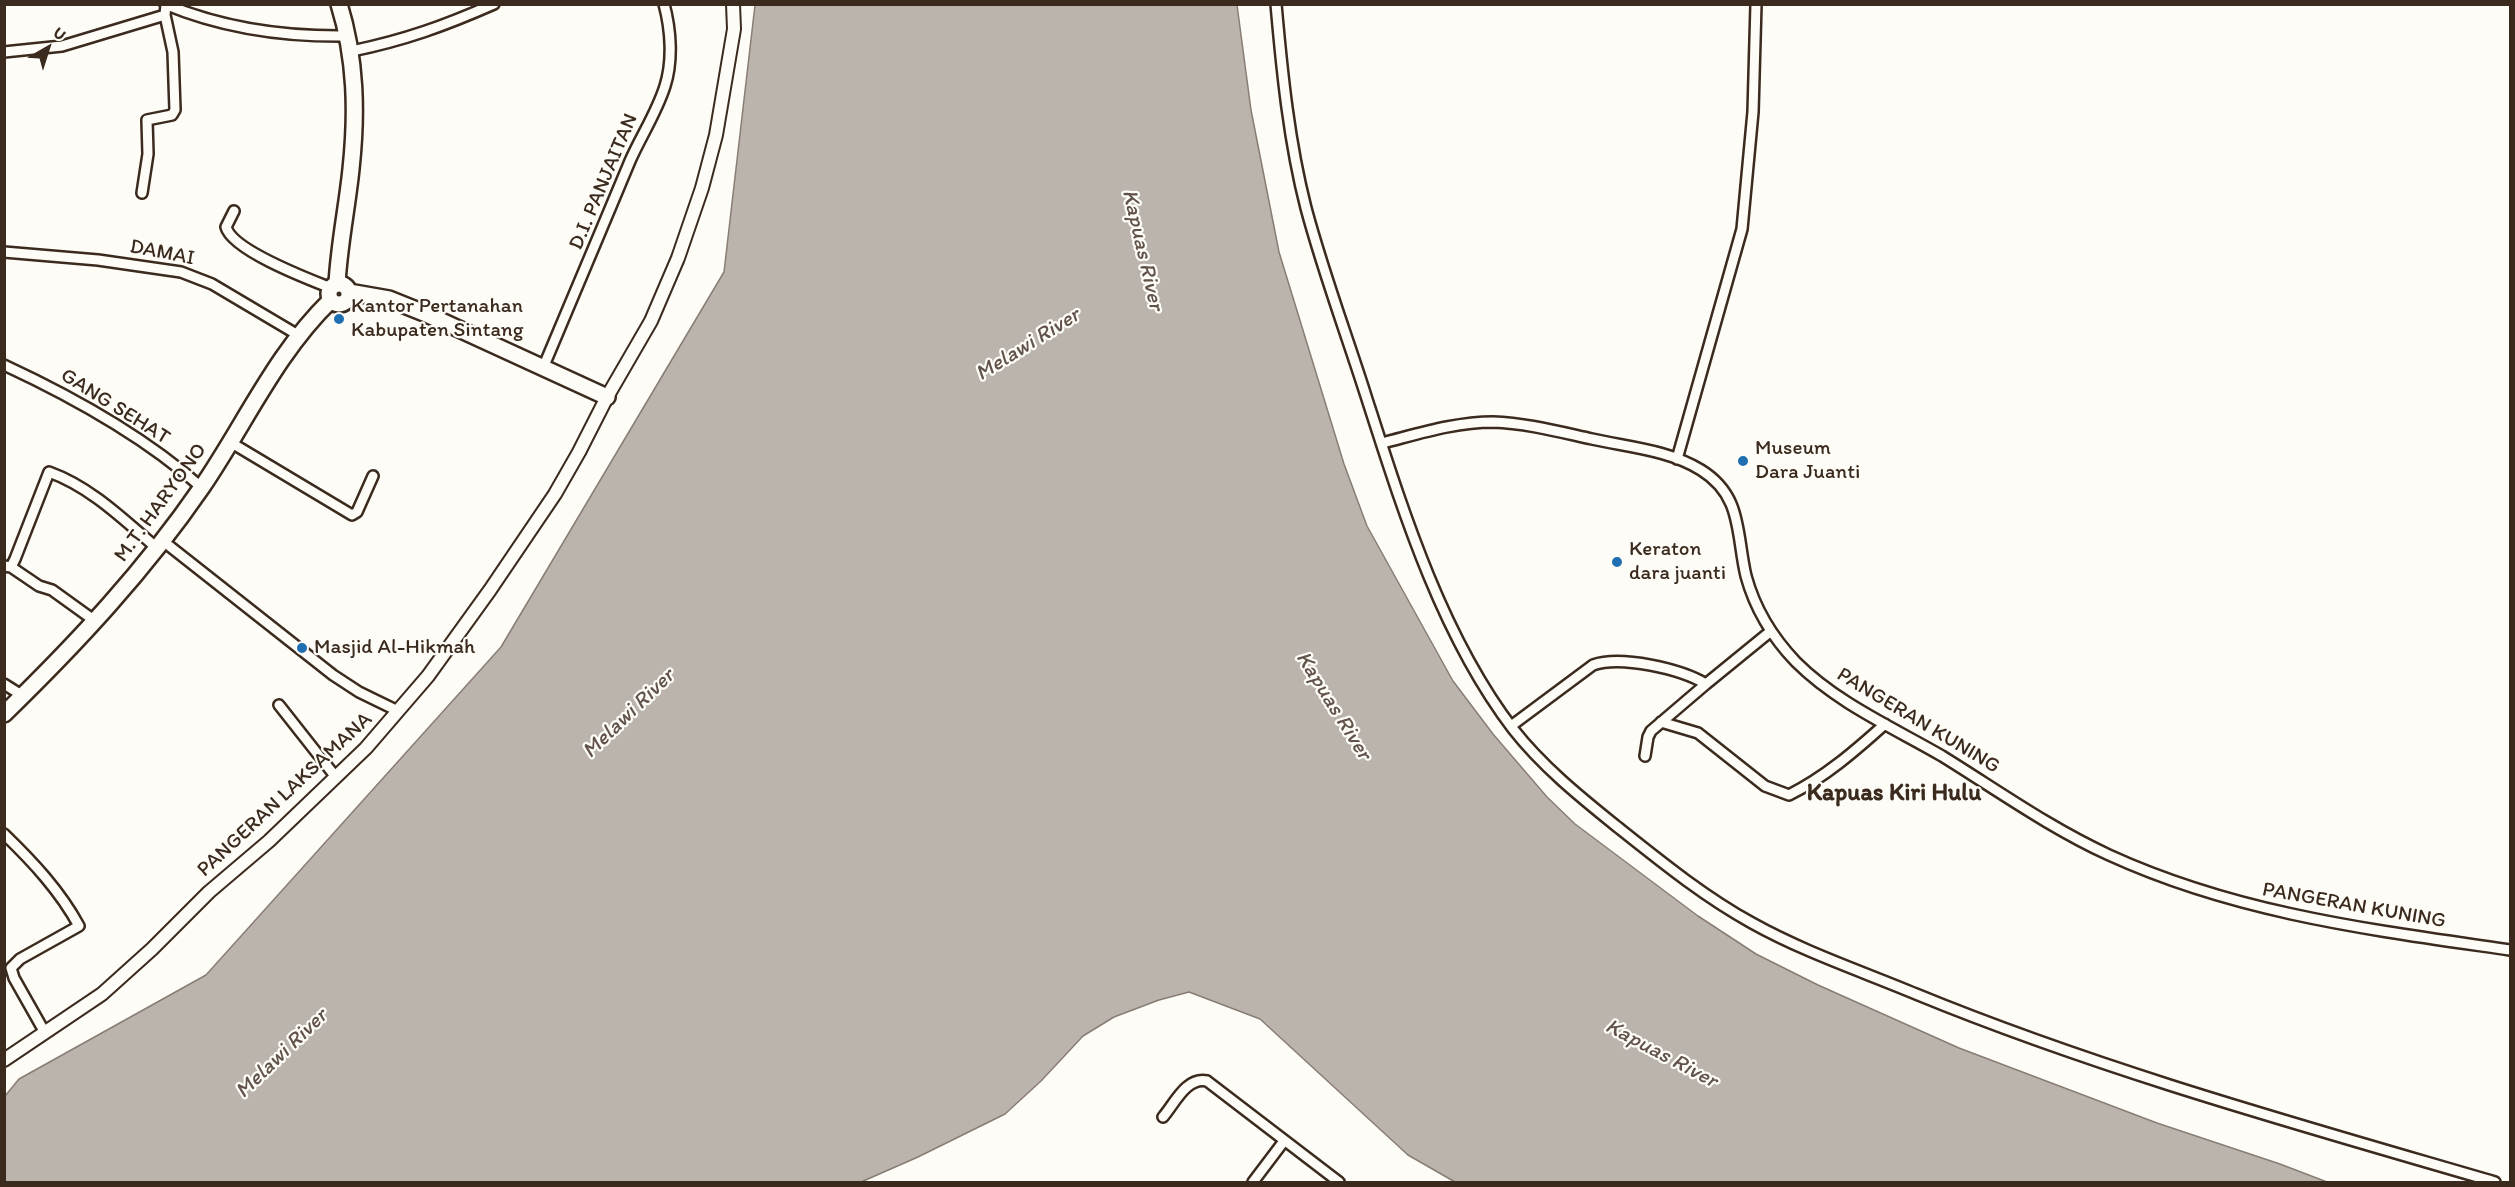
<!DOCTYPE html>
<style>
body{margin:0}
#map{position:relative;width:2515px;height:1187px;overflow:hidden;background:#fdfcf7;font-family:Itim,sans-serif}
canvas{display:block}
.frame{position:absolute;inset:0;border:6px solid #3b2a1e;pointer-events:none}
.north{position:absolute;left:18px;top:18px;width:60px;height:60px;-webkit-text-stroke:4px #fdfcf7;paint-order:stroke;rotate:39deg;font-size:16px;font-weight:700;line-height:24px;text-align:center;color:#3b2a1e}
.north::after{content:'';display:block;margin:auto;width:21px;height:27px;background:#3b2a1e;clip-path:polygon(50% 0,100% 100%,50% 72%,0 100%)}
</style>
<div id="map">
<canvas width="2515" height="1187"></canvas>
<div class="frame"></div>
<div class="north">U</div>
</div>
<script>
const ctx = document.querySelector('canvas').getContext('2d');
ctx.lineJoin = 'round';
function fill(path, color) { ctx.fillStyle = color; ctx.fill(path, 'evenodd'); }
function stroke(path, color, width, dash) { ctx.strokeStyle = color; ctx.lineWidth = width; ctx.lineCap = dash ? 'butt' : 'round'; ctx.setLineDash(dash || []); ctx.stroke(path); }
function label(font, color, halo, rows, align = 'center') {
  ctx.font = font + ' Itim,sans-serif'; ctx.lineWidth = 4.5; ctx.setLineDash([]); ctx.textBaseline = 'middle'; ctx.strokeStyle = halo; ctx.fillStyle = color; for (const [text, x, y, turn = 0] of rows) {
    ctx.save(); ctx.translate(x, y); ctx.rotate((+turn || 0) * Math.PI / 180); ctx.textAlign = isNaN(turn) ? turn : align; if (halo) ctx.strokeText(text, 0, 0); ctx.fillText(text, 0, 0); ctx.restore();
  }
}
const water = new Path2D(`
 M 755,5 L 1237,5 L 1251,110 L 1279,252 L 1344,464 L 1367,526 L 1453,681 L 1493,734 L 1547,797 L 1575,824 L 1698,916 L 1756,954 L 1818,985 L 1959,1048 L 2157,1123 L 2280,1164 L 2327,1182 L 1455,1182 L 1408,1155 L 1260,1019 L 1189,992 L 1159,1000 L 1114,1017 L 1083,1036 L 1041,1081 L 1005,1114 L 918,1157 L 861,1182 L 5,1182 L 5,1096 L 19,1079 L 206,975 L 501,647 L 724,272 Z`);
const minor = new Path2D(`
 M 165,4 C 222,28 288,37 349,36
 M 1276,4 C 1282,72 1289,142 1306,208 C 1323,272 1346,333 1366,396 C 1402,508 1441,635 1513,729 C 1542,766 1579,796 1615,825 C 1659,860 1703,896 1752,923 C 1804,952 1861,971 1916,994 C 2104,1071 2300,1125 2495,1182
 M 352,51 C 405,40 444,26 494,4
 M 4,52 L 62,46 L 165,15
 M 142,193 L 148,154 L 147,120 L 172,115 L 175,110 L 173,52 L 165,15 L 166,5
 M 234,211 L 226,227 C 232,250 308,279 331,288
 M 4,252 L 98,260 L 181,272 L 212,284 L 298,335
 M 4,365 C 73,397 145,437 201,487
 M 543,368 C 572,300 601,230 630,161 C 641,136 657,112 665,86 C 673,61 671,30 664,4
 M 230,442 L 352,515 L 357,512 L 373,476
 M 1382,443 C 1418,434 1455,422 1493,422 C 1526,423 1560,432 1592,439 C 1627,447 1669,450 1701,470 C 1743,496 1736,534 1746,576 C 1755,609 1773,638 1796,662 C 1837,703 1892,727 1942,756 C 1997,790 2050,828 2109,855 C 2238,914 2372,930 2510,950
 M 1677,459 L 1742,229 L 1753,112 L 1756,4
 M 163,541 L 333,675 L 359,692 L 398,711
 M 4,566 L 11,567 L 15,559 L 49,472 C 91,487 124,520 158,549
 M 11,567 L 39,586 L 52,590 L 95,621
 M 4,684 L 23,696
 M 279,705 L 335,776
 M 1661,722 L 1698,733 L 1765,786 L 1789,795 C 1825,777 1855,751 1885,724
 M 1511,726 L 1593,665 C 1621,655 1681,669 1706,684 L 1771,631
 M 1645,756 L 1648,737 L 1651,731 L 1706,684
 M 4,834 C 33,862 60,891 79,926 L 20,959 L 11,968 L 14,978 L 44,1031
 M 1163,1117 C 1175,1103 1186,1077 1207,1081 L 1339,1182
 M 1253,1182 L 1284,1141`);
const tertiary = new Path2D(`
 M 4,1060 L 102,994 L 152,949 L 209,892 L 269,841 L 366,748 L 428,676 L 490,590 L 555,494 L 579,452 L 607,397 L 651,321 L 678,258 L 702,188 L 716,135 L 734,29 L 733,4`);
const primary = new Path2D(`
 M 337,284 C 339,245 347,208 351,169 C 357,113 356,59 339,4`);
const trunk = new Path2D(`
 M329 294a10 10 0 1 1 20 0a10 10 0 1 1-20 0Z
 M 349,292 L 389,299 L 424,313 L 607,397
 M 4,714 C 77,643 145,570 202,487 C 245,424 276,353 331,300`);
const markers = [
 [339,319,6,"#1f6fb2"],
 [1743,461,6,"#1f6fb2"],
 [1617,562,6,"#1f6fb2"],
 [302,648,6,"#1f6fb2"]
];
const streetNames = [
 ["D.I. PANJAITAN",604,182,-67],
 ["DAMAI",162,253,11],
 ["GANG SEHAT",115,407,32],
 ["M.T. HARYONO",161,503,-54],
 ["PANGERAN KUNING",1918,721,31],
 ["PANGERAN LAKSAMANA",285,795,-43],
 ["PANGERAN KUNING",2354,906,10]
];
const poiNames = [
 ["Kantor Pertanahan",351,307],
 ["Kabupaten Sintang",351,331],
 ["Museum",1755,449],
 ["Dara Juanti",1755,473],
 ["Keraton",1629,550],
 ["dara juanti",1629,574],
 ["Masjid Al-Hikmah",314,648]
];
const waterNames = [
 ["Kapuas River",1142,250,77],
 ["Melawi River",1028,345,-32],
 ["Kapuas River",1333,706,58],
 ["Melawi River",629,714,-44],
 ["Melawi River",282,1054,-44],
 ["Kapuas River",1661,1054,28]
];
const quarterNames = [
 ["Kapuas Kiri Hulu",1894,794]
];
fill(water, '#bbb4ad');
stroke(water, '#887d74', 1.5);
stroke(minor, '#3b2a1e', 14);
stroke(tertiary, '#3b2a1e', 16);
stroke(primary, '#3b2a1e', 20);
stroke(trunk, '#3b2a1e', 20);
stroke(minor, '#fdfcf7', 9);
stroke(tertiary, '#fdfcf7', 12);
stroke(primary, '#fdfcf7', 15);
stroke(trunk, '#fdfcf7', 15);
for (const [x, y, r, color] of markers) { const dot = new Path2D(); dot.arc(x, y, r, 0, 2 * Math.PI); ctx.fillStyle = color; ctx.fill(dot); stroke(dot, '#fdfcf7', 2); }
label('21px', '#3b2a1e', '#fdfcf7', streetNames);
label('21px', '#3b2a1e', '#fdfcf7', poiNames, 'left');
label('italic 22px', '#615349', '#fdfcf7', waterNames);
label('bold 24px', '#3b2a1e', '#fdfcf7', quarterNames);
</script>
